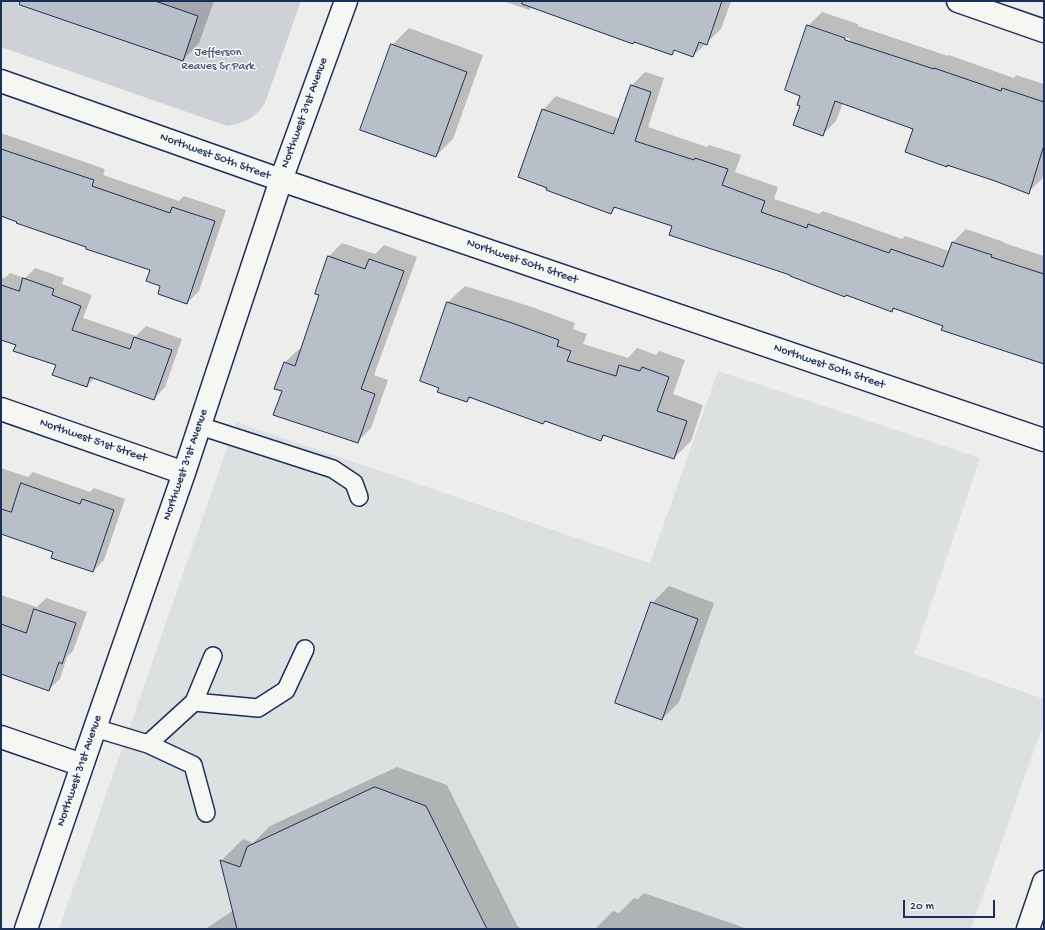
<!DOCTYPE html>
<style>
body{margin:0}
#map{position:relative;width:1045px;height:930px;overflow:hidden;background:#edeeec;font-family:"Gochi Hand",sans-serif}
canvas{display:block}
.frame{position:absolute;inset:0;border:2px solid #1b2f5e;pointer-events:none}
.scale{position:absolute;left:903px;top:900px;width:92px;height:18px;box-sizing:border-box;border:2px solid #1b2f5e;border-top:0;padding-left:5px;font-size:12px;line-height:14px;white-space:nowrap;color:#1b2f5e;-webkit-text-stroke:3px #f6f6f2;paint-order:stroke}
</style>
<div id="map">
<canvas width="1045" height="930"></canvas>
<div class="frame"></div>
<div class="scale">20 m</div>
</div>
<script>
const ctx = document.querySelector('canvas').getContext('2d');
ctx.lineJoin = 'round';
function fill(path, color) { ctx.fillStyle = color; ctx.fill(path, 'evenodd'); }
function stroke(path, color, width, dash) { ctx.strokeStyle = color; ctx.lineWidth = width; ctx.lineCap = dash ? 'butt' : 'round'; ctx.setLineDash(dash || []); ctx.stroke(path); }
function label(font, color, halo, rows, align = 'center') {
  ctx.font = font + ' "Gochi Hand",sans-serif'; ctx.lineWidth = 3; ctx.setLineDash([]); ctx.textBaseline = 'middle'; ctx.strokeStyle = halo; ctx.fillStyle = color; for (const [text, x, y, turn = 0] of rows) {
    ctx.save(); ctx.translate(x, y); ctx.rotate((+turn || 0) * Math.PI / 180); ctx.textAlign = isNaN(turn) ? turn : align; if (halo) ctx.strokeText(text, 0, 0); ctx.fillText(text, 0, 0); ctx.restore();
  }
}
const built = new Path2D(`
 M 718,371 L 980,458 L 914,654 L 1044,699 L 1044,722 L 971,929 L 59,929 L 236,422 L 650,563 Z`);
const green = new Path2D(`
 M 1,1 L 301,1 L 265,103 C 254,119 246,122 227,126 L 1,47 Z`);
const shadow = new Path2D(`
 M 52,1 L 214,1 L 199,43 L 183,60 Z
 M 506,1 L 731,1 L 721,29 L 693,56 L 676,50 L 672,53 L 532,7 L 529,10 L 506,2 Z
 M 822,12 L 858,24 L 858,26 L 948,56 L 949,55 L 1014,78 L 1016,75 L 1044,84 L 1044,176 L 1043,176 L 1042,179 L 1028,192 L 948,164 L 946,166 L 914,128 L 843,103 L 836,121 L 822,135 L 801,105 L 808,26 ZM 815,27 L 850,39 L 850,41 L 815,29 Z
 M 409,28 L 483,55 L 453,139 L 436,156 L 392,45 Z
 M 645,72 L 664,78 L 648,127 L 707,147 L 709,145 L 741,155 L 735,172 L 778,187 L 774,199 L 819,214 L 823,211 L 902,239 L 905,236 L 949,251 L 953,242 L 966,229 L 1004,242 L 1004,243 L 1044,256 L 1044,363 L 945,325 L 895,308 L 892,311 L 791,274 L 673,226 L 616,207 L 611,212 L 543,110 L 556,96 L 620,119 L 632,85 Z
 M 1,133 L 105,169 L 103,175 L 179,201 L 184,196 L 226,210 L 199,291 L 187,303 L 161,286 L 151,270 L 1,215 Z
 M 342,243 L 375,254 L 384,245 L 417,257 L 374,375 L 388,380 L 371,428 L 357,442 L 283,391 L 285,362 L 299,349 L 302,350 L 320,295 L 329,256 Z
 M 35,268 L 64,278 L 62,284 L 92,295 L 83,318 L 136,336 L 146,326 L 182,339 L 165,387 L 154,399 L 95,378 L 86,386 L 57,365 L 17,344 L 1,339 L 1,277 L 5,278 L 10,273 L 25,278 Z
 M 465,286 L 529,306 L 575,323 L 573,329 L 587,334 L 583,344 L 628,358 L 637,348 L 656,355 L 659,351 L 685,360 L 673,394 L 703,405 L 691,441 L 674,458 L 606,435 L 601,440 L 546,420 L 543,423 L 471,397 L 467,401 L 440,388 L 421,380 L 448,302 Z
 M 1,468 L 28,477 L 33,472 L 90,492 L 94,488 L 125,499 L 104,560 L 93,571 L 54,552 L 1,533 Z
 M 669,586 L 714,603 L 679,702 L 662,719 L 652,603 Z
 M 1,595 L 37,607 L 46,598 L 87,612 L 73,651 L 67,657 L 60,679 L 48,690 L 1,673 Z
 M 397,767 L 447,785 L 518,927 L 526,929 L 205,929 L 234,910 L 222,860 L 243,839 L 253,843 L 270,826 Z
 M 644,893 L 748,929 L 595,929 L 613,911 L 619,913 L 634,898 L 638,899 Z`);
const building = new Path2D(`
 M 20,1 L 155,1 L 198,16 L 183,61 L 20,5 Z
 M 523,1 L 722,1 L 707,45 L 699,42 L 693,57 L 674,50 L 672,55 L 634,42 L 633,44 L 522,4 Z
 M 807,25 L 845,38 L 845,40 L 934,69 L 934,68 L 1001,91 L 1002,88 L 1044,102 L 1044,145 L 1029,194 L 995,181 L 947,165 L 947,167 L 905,152 L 913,129 L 835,101 L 823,136 L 793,125 L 800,106 L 797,105 L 800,96 L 785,90 Z
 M 391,44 L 467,72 L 436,157 L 360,130 Z
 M 631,85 L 651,92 L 635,141 L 694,160 L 695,158 L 728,169 L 722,185 L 765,201 L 761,212 L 807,228 L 808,224 L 889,253 L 891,249 L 943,267 L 952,242 L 992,255 L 991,257 L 1044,274 L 1044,364 L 941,330 L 943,326 L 893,308 L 892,312 L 846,295 L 845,297 L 790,276 L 790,275 L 669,235 L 672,226 L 614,207 L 611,214 L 546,190 L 547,188 L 518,177 L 542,109 L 613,134 Z
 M 1,149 L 94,180 L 92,186 L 170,213 L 172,207 L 215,221 L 187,304 L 158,294 L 160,286 L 146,281 L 150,270 L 86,249 L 86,247 L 16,223 L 17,222 L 1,216 Z
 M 328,256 L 365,269 L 369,259 L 404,271 L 361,389 L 375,394 L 358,443 L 273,415 L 282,391 L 274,389 L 284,362 L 295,366 L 319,295 L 315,294 Z
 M 23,278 L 54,289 L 52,295 L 81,306 L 72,330 L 130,349 L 134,337 L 172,350 L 154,400 L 90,377 L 87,387 L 52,375 L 56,365 L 13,351 L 16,345 L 1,340 L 1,285 L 19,291 Z
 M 447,302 L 512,323 L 559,340 L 557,346 L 571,351 L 567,361 L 616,376 L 619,365 L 640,371 L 642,367 L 669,377 L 657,411 L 687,421 L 674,459 L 603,435 L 601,441 L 545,421 L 543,424 L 469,397 L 467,402 L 437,392 L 439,388 L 420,381 Z
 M 21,483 L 80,504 L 82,499 L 114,510 L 93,572 L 51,558 L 53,552 L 1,534 L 1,509 L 11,512 Z
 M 651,602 L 698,619 L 662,720 L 615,703 Z
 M 34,609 L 76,623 L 62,664 L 59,662 L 49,691 L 1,674 L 1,624 L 26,633 Z
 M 375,787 L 426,806 L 487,929 L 237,929 L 220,860 L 240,867 L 247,847 Z`);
const service = new Path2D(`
 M 200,426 L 333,469 L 354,483 L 359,497
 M 194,702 L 258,708 L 286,690 L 305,649
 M 95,728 L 148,744 L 194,702 L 213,656
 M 148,744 L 193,765 L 206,813`);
const minor = new Path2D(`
 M 958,1 L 1044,31
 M 1,81 L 281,180 L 1044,440
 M 1,409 L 184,473
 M 1,737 L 82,765
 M 26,929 L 95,728 L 184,473 L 281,180 L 346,1`);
const secondary = new Path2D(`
 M 1028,929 L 1044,882`);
const parkNames = [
 ["Jefferson",218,53],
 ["Reaves Sr Park",218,67]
];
const streetNames = [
 ["Northwest 31st Avenue",305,113,-70],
 ["Northwest 50th Street",215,157,20],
 ["Northwest 50th Street",522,262,19],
 ["Northwest 50th Street",829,367,19],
 ["Northwest 51st Street",93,441,19],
 ["Northwest 31st Avenue",186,465,-71],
 ["Northwest 31st Avenue",80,771,-71]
];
fill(built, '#dde0e1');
fill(green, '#ced2d7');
fill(shadow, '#0003');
fill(building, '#b9bfc8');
stroke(building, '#1b2f5e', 1);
stroke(service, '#1b2f5e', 20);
stroke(minor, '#1b2f5e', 25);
stroke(secondary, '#1b2f5e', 25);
stroke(service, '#f6f6f2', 17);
stroke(minor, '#f6f6f2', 22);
stroke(secondary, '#f6f6f2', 22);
label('12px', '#48587c', '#f6f6f2', parkNames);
label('12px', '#1b2f5e', '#f6f6f2', streetNames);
</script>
